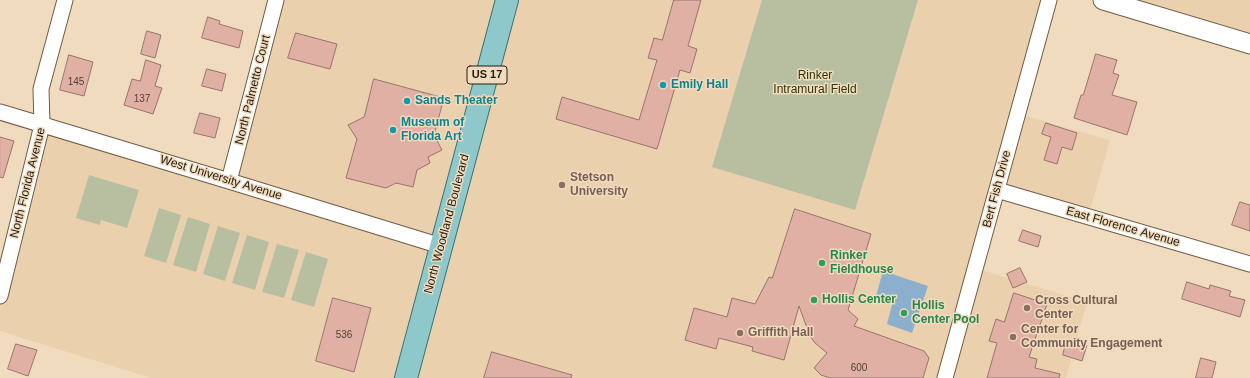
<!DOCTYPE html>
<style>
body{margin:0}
canvas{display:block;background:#f0dbbe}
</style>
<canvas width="1250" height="378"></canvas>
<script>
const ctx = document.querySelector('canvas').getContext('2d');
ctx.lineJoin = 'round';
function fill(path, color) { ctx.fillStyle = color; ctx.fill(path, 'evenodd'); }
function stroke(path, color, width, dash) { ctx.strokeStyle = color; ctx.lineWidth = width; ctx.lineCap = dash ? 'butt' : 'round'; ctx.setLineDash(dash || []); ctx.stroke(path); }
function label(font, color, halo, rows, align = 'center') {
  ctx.font = font + ' Helvetica,sans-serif'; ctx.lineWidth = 3; ctx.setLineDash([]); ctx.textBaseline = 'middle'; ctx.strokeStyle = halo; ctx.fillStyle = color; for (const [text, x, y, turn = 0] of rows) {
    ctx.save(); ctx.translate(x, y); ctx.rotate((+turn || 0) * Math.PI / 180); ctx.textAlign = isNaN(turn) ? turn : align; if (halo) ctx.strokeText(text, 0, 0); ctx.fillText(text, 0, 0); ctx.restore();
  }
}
const built = new Path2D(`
 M 281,0 L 1049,0 L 1018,114 L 1110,140 L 1088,217 L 997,190 L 975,268 L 1087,302 L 1066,378 L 151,378 L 0,331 L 0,296 L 42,125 L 229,181 Z
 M 1103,0 L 1250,0 L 1250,44 Z`);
const green = new Path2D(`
 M 762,0 L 918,0 L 855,210 L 712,167 Z
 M 89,175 L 139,190 L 127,228 L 101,220 L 100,225 L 76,218 Z
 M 159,208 L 181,215 L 166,263 L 144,256 Z
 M 188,217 L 210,224 L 196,272 L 173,265 Z
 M 218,226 L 240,233 L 225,281 L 203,274 Z
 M 247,235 L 269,242 L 255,290 L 232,283 Z
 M 277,244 L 299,250 L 284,298 L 262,292 Z
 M 306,252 L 328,259 L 314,307 L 291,300 Z`);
const water = new Path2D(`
 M 883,271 L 928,286 L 912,333 L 887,324 L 893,301 L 876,296 Z`);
const building = new Path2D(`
 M 674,0 L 701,0 L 688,46 L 697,49 L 690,73 L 680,70 L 657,149 L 556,119 L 562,97 L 639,120 L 657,60 L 648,58 L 654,38 L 662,40 Z
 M 208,17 L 220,21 L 219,24 L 243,31 L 239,48 L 202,38 Z
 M 147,31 L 161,35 L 155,58 L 141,54 Z
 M 296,33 L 337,44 L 330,69 L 288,58 Z
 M 1096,54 L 1117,60 L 1113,73 L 1119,75 L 1112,95 L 1137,102 L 1127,135 L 1074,118 L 1081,95 L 1083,95 Z
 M 69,55 L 93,62 L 84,96 L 60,90 Z
 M 146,60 L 161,65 L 155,86 L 162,88 L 153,114 L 124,105 L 132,79 L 140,81 Z
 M 207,69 L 226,74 L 222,91 L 202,86 Z
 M 374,79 L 444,98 L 434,135 L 442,150 L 428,157 L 430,163 L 417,170 L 413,187 L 396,183 L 386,188 L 346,178 L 357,139 L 348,125 L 364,117 Z
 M 200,113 L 220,118 L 215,138 L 194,133 Z
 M 1046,123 L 1077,133 L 1072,150 L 1062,147 L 1057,164 L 1044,160 L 1051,137 L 1042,134 Z
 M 0,137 L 14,141 L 3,178 L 0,177 Z
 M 1240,202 L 1250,205 L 1250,231 L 1232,225 Z
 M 795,209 L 871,234 L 848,310 L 858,319 L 854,326 L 924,351 L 929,358 L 923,378 L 830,378 L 821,375 L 814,368 L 827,353 L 815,343 L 810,336 L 799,306 L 784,360 L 752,351 L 753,347 L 719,338 L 716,349 L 685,340 L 694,308 L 727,317 L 732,298 L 755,304 L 769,277 L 772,278 Z
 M 1023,230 L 1041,236 L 1038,247 L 1019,241 Z
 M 1020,268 L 1027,282 L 1013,288 L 1007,274 Z
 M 1187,282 L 1209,289 L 1210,285 L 1231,291 L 1229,296 L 1245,300 L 1240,317 L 1182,299 Z
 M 1014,293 L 1047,304 L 1029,357 L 1037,359 L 1035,368 L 1060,374 L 1059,378 L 987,378 L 997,343 L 989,341 L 996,319 L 1004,322 Z
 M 333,298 L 371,308 L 354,372 L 316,361 Z
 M 1067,340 L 1087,345 L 1082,361 L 1063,355 Z
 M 16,344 L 37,350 L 28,376 L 8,369 Z
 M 492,352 L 572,375 L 571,378 L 484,378 Z
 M 1201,358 L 1216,362 L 1212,378 L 1196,378 Z`);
const minor = new Path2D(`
 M 0,112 L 229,181 L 441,246
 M 229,181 L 276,0
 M 997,190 L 1250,264
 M 0,296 L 42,125 L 41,89 L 65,0
 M 945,378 L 1049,0`);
const tertiary = new Path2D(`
 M 1103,0 L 1250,44`);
const primary = new Path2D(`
 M 406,378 L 507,0`);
const markers = [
 [663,85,4,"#0f9aa8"],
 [407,101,4,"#0f9aa8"],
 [393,130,4,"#0f9aa8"],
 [562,185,4,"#8d6e63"],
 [822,263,4,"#2e9e5b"],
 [814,300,4,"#2e9e5b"],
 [1027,308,4,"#8d6e63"],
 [904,313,4,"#2e9e5b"],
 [740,333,4,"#8d6e63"],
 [1013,337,4,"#8d6e63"]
];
const numberNames = [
 ["145",76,82],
 ["137",142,99],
 ["536",344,335],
 ["600",859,368]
];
const shields = [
 [487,75,40]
];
const shieldNames = [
 ["US 17",487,75]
];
const parkNames = [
 ["Rinker",815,76],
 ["Intramural Field",815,90]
];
const cultureNames = [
 ["Emily Hall",671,85],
 ["Sands Theater",415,101],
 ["Museum of",401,123],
 ["Florida Art",401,137]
];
const streetNames = [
 ["North Palmetto Court",253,90,-76],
 ["West University Avenue",221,178,17],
 ["North Florida Avenue",28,183,-76],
 ["Bert Fish Drive",997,189,-75],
 ["North Woodland Boulevard",447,224,-75],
 ["East Florence Avenue",1123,227,16]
];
const educationNames = [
 ["Stetson",570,178],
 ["University",570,192],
 ["Cross Cultural",1035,301],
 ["Center",1035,315],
 ["Center for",1021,330],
 ["Community Engagement",1021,344],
 ["Griffith Hall",748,333]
];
const leisureNames = [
 ["Rinker",830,256],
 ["Fieldhouse",830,270],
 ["Hollis Center",822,300],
 ["Hollis",912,306],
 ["Center Pool",912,320]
];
fill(built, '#ead0ad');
fill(green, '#b8bfa1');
fill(water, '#8dafce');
fill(building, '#e0b0a4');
stroke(building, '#97756d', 1);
stroke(minor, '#705d44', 17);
stroke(tertiary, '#705d44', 21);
stroke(primary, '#397473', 24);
stroke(minor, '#fff', 15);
stroke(tertiary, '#fff', 19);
stroke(primary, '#8fc8cb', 22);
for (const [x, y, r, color] of markers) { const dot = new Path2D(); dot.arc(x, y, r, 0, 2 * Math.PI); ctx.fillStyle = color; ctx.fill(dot); stroke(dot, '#f0dbbe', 1.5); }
label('10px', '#534136', null, numberNames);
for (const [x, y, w] of shields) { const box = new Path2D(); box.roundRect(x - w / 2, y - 9, w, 18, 3); ctx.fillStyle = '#f0dbbe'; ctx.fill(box); stroke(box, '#241c11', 1); }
label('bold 11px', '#241c11', null, shieldNames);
label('12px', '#2f3703', '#f0dbbe', parkNames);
label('bold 12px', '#0d838f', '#f0dbbe', cultureNames, 'left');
label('12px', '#241c11', '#f0dbbe', streetNames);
label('bold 12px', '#785e54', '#f0dbbe', educationNames, 'left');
label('bold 12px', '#27864d', '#f0dbbe', leisureNames, 'left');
</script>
